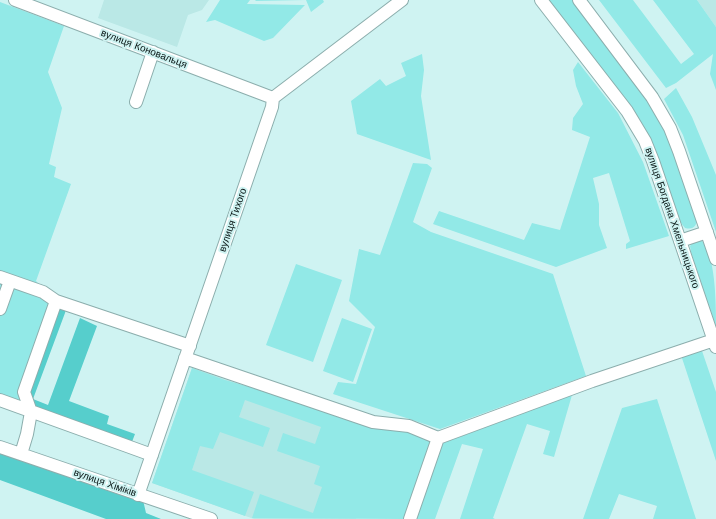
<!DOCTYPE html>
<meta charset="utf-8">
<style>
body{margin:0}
canvas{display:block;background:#cff3f2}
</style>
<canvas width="716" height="519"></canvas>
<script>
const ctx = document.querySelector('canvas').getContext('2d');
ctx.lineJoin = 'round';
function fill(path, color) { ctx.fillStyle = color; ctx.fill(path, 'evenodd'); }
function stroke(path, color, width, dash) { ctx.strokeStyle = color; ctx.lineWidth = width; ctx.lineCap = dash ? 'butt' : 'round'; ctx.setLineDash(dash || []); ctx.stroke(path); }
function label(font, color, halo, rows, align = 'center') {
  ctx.font = font + ' "Work Sans",sans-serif'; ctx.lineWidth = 4; ctx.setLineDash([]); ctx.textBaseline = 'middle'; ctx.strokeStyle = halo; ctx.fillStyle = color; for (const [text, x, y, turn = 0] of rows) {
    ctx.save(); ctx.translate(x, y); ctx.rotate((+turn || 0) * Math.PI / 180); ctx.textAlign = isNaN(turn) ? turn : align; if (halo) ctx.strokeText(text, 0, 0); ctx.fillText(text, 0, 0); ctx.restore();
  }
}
const built = new Path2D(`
 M 104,0 L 209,0 L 202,10 L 188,15 L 177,47 L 98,18 Z
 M 697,0 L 716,0 L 716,27 Z
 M 192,368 L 386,435 L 356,519 L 254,519 L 152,483 Z`);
const green = new Path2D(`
 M 220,0 L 250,0 L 247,4 L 305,5 L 273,38 L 264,41 L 215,20 L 206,22 Z
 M 256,0 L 323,0 L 324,2 L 311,12 L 306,0 L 255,1 Z
 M 549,0 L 572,0 L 646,98 L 660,121 L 669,139 L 697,217 C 697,226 694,230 685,228 L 681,223 L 658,159 L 632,109 Z
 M 599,0 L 633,0 L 681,64 L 694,54 L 653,0 L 697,0 L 716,27 L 716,90 L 710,74 L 713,54 L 676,83 L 666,88 Z
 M 0,2 L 64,26 L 48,72 L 62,108 L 49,164 L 56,167 L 54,177 L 71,184 L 36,281 L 56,301 L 24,392 L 31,412 L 0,401 Z
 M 422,54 L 424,70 L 421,96 L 431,160 L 357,134 L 351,101 L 380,79 L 386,86 L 406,76 L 401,63 Z
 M 578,62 L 618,113 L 643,162 L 669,236 L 626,249 L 626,244 L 630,241 L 609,173 L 593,178 L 599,204 L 599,225 L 607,248 L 556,267 L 433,224 L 439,211 L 524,240 L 532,223 L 560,230 L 590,137 L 572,130 L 573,118 L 583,104 L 576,86 L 573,70 Z
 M 676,88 L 692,117 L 716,175 L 716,232 L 683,135 L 664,99 Z
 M 413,163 L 427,164 L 432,168 L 413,222 L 431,232 L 553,274 L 586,376 L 440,429 L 333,394 L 338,382 L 356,384 L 375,327 L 349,301 L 359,249 L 380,255 Z
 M 700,239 C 716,252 716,304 716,327 L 691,252 L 690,246 L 694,241 Z
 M 296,264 L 342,280 L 313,362 L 266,345 Z
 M 342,318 L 372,329 L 353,382 L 323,371 Z
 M 700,345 L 716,392 L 716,461 L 680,352 Z
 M 192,368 L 225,380 L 435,440 L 405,519 L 252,518 L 260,494 L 313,513 L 322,487 L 314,484 L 320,466 L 277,451 L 283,433 L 315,444 L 321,427 L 245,400 L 239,417 L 270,428 L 263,447 L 220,432 L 213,449 L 200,446 L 192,470 L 254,492 L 245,516 L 152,483 Z
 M 572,395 L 554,457 L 543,454 L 550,431 L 527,424 L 493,518 L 495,519 L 460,519 L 483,449 L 462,444 L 435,519 L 416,519 L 443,443 Z
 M 657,399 L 696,519 L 653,519 L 657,506 L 619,494 L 609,519 L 583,519 L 622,408 Z`);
const forest = new Path2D(`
 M 56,301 L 67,304 L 65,313 L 33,399 L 48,405 L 80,318 L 97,326 L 69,401 L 109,416 L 107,424 L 135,434 L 130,447 L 31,412 L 24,392 Z
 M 0,450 L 143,500 L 146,513 L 161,519 L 106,519 L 0,480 Z`);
const minor = new Path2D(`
 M 15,0 L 273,98
 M 541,0 L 627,111 L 645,141 L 653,161 L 716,347
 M 579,0 L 652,97 L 670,128 L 679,151 L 716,259
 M 136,102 L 153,52
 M 680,241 L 707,232
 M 0,277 L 43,292 L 56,301 L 190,346
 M 0,309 L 10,281
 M 185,358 L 373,422 L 409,426 L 438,438 L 592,381 L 714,340
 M 0,400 L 152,455
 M 0,447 L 211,519
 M 21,454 L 27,434 L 31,412 L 24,392 L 56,301
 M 138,495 L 272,107 L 273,98 L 402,0
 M 410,519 L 438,438`);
const streetNames = [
 ["вулиця Коновальця",144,49,21],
 ["вулиця Богдана Хмельницького",672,218,71],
 ["вулиця Тихого",233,220,-71],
 ["вулиця Хіміків",105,483,19]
];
fill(built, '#bae8e6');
fill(green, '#92e9e7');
fill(forest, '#56cecc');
stroke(minor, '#8caead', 14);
stroke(minor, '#fff', 12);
label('10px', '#071413', '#cff3f2', streetNames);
</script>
